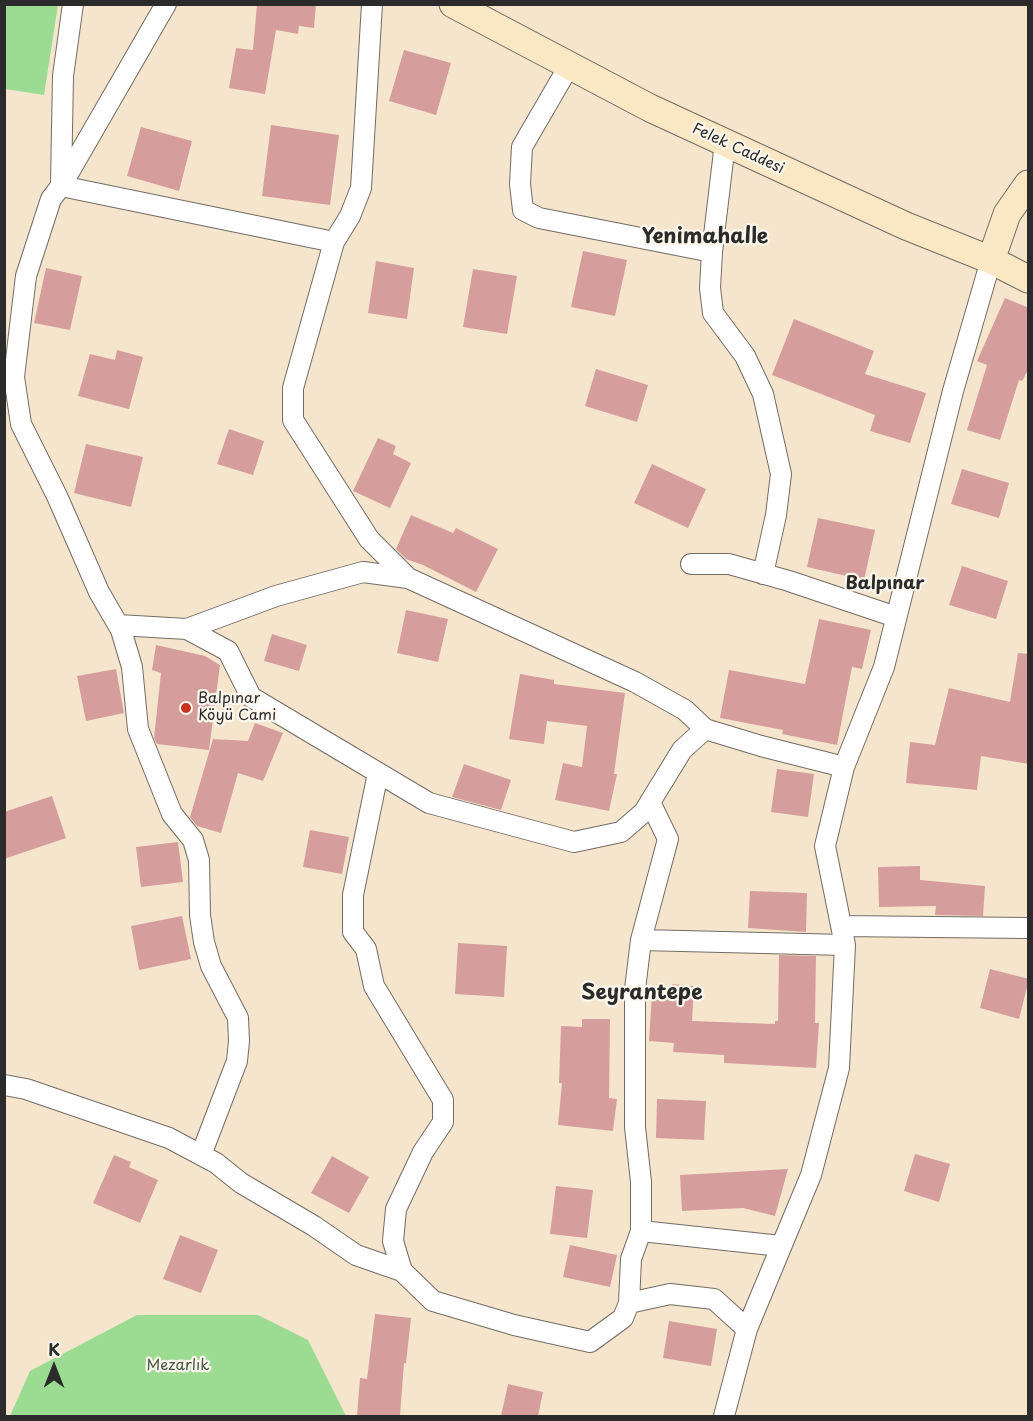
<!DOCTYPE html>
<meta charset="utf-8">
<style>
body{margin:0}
#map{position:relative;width:1033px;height:1421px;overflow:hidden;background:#f6e5cd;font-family:"Playpen Sans",sans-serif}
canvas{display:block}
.frame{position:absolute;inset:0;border:6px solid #2b2b2b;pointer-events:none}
.north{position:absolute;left:24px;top:1337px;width:60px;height:60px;-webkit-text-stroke:4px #fbf7ec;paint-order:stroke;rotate:0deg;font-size:16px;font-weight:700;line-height:24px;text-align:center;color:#2b2b2b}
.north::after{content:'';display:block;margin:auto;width:21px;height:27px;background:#2b2b2b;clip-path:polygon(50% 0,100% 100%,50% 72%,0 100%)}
</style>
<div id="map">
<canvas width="1033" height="1421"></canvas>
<div class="frame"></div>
<div class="north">K</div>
</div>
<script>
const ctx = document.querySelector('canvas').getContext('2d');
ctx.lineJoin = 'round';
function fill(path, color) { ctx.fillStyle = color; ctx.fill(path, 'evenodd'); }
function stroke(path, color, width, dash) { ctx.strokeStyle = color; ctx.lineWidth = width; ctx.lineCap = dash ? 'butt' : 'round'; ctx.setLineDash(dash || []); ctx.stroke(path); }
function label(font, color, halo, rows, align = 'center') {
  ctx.font = font + ' "Playpen Sans",sans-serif'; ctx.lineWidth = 4.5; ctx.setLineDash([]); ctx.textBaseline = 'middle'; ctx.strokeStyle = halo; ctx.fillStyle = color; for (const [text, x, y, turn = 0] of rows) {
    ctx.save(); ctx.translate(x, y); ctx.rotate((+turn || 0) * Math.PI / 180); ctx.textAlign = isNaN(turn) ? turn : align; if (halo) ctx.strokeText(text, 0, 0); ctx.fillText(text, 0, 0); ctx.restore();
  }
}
const green = new Path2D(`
 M 5,4 L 58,5 L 44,95 L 5,89 Z
 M 137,1315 L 258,1315 L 308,1340 L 346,1416 L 10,1416 L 30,1371 Z`);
const building = new Path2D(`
 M 257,4 L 316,4 L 314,28 L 299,26 L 298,34 L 276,30 L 265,94 L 229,88 L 236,48 L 253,50 Z
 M 404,50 L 451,63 L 436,115 L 389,101 Z
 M 271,125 L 339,135 L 330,205 L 262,196 Z
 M 141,127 L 192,141 L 179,191 L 127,176 Z
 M 583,251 L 627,260 L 615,316 L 571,307 Z
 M 376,261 L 414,268 L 407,319 L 368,313 Z
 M 46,268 L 82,276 L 70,330 L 34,323 Z
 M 473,269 L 517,276 L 507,334 L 463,327 Z
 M 1005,298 L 1029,308 L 1029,368 L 1022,381 L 1019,380 L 1000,440 L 967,430 L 987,365 L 977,361 Z
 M 794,319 L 874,351 L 865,374 L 926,393 L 910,443 L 870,431 L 875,415 L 772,375 Z
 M 117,350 L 143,357 L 129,409 L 78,396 L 90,354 L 115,360 Z
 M 596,369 L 648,385 L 637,422 L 585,406 Z
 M 229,429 L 264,441 L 253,475 L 217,464 Z
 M 378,438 L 396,446 L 393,454 L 411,463 L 390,508 L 353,491 Z
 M 86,444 L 143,457 L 131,507 L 74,493 Z
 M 652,464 L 706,489 L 688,528 L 634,503 Z
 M 962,469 L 1009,483 L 999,518 L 951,504 Z
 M 411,515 L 453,533 L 456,528 L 498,549 L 476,592 L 423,565 L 406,559 L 396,549 Z
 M 818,518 L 875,530 L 864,580 L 807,567 Z
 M 962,566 L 1008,581 L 996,619 L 949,605 Z
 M 406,610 L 448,619 L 438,662 L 397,653 Z
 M 819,619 L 871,630 L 862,669 L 852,667 L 837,745 L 782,734 L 783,730 L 720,718 L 729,670 L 805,684 Z
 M 272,634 L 307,645 L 299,671 L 264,661 Z
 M 156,645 L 205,656 L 220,665 L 209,750 L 157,744 L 154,738 L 161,673 L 152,670 Z
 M 1018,653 L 1029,654 L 1029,764 L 981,756 L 977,790 L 906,783 L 910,742 L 935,745 L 949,688 L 1010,702 Z
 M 116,669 L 124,713 L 86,721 L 77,676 Z
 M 520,674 L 554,680 L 554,684 L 625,693 L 614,774 L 617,774 L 609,811 L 555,800 L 563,763 L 582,767 L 587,726 L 547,721 L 544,744 L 509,739 Z
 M 255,723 L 283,733 L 263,781 L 238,773 L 221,833 L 197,826 L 190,817 L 213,739 L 248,741 Z
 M 464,764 L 511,780 L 501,810 L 452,797 Z
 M 777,769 L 814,774 L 808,817 L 771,812 Z
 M 52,796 L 66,838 L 4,859 L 4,812 Z
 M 310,830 L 349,837 L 342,874 L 303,867 Z
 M 178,842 L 183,882 L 141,887 L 136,847 Z
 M 920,866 L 920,880 L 985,886 L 983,916 L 935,915 L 936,906 L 879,907 L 878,867 Z
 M 750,891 L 807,893 L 806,932 L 748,928 Z
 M 182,916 L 191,959 L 139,970 L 131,926 Z
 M 458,943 L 507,946 L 504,997 L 455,994 Z
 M 779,955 L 816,956 L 815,1023 L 819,1023 L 816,1068 L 724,1063 L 724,1055 L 673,1052 L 674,1043 L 649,1041 L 652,994 L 672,995 L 672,984 L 694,986 L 692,1021 L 775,1024 L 775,1021 L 778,1021 Z
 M 990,969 L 1029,979 L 1019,1019 L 980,1008 Z
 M 582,1019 L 610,1019 L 609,1098 L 617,1099 L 613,1131 L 558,1125 L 562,1083 L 559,1083 L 561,1026 L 582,1027 Z
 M 657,1099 L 706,1101 L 704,1140 L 656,1138 Z
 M 915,1154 L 950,1164 L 939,1202 L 904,1191 Z
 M 114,1155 L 131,1162 L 129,1167 L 158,1180 L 140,1223 L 93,1203 Z
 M 332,1156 L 369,1177 L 349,1213 L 311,1193 Z
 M 788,1169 L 775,1216 L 743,1208 L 682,1211 L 680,1175 Z
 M 556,1186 L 593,1190 L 587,1238 L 550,1234 Z
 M 180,1235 L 218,1250 L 201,1293 L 163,1279 Z
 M 570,1245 L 617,1255 L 610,1287 L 563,1277 Z
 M 375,1314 L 411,1318 L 406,1363 L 404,1363 L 400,1416 L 357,1416 L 360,1378 L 367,1379 Z
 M 669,1321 L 717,1329 L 711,1366 L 663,1358 Z
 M 508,1384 L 543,1392 L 538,1416 L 501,1416 Z`);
const street = new Path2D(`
 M 372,4 L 361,188 L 350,216 L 334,242 L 293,388 L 293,420 L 369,539 L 408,578
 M 569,66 L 522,147 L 520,184 L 523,210 L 539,218 L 712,252
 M 725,143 L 712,252 L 710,288 L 713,313 L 745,356 L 763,394 L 781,474 L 776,515 L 763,574
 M 61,184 L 63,76 L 73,4
 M 61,186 L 166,4
 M 691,564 L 729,564 L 789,581 L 896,617
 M 118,625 L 187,629 L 228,651 L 251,697 L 429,803 L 574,842 L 621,832 L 644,812 L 682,750 L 705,729 L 761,746 L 844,767 L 884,667 L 953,391 L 991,260
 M 187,629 L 276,596 L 363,572 L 408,578 L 635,682 L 685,710 L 705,729
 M 378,773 L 353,895 L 353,932 L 366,949 L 374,986 L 443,1100 L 443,1122 L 423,1152 L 396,1209 L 393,1241 L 402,1271 L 433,1301 L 514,1325 L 590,1342 L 623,1318 L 629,1303 L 670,1294 L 714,1299 L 747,1329
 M 841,926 L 1028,928
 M 641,940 L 845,945
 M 4,1085 L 26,1089 L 169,1138 L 216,1163 L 241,1183 L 314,1226 L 356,1255 L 402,1271
 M 201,1155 L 237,1061 L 239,1041 L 238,1018 L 211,966 L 204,942 L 200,915 L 199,860 L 193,840 L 172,814 L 138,729 L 132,667 L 121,630 L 99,592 L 57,496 L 21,424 L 14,377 L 26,276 L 51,199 L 61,186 L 334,242
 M 641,1231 L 781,1246
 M 629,1303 L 631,1259 L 641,1231 L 641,1182 L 635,1127 L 635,989 L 641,940 L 668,839 L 650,802
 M 724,1416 L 747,1329 L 811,1175 L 839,1068 L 845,945 L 825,846 L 844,767`);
const secondary = new Path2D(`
 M 453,4 L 650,108 L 906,226 L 991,260 L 1028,279
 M 991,260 L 1007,214 L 1028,184`);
const markers = [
 [186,708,6,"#c8321e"]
];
const streetNames = [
 ["Felek Caddesi",738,149,25]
];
const poiNames = [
 ["Balpınar",198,699],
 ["Köyü Cami",198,716]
];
const parkNames = [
 ["Mezarlık",178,1366]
];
const quarterNames = [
 ["Balpınar",885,584]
];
const districtNames = [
 ["Yenimahalle",705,237],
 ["Seyrantepe",642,993]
];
fill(green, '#9bdb92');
fill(building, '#d59e9c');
stroke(street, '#726c64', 22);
stroke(secondary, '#726c64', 29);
stroke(street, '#fff', 20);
stroke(secondary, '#fae7c3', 27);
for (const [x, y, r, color] of markers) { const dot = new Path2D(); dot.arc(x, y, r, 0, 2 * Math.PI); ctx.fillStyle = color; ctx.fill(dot); stroke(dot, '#fbf7ec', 2); }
label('15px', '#2b2b2b', '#fbf7ec', streetNames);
label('15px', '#2b2b2b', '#fbf7ec', poiNames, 'left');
label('15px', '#475745', '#fbf7ec', parkNames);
label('bold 18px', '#2b2b2b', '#fbf7ec', quarterNames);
label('bold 21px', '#2b2b2b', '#fbf7ec', districtNames);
</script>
